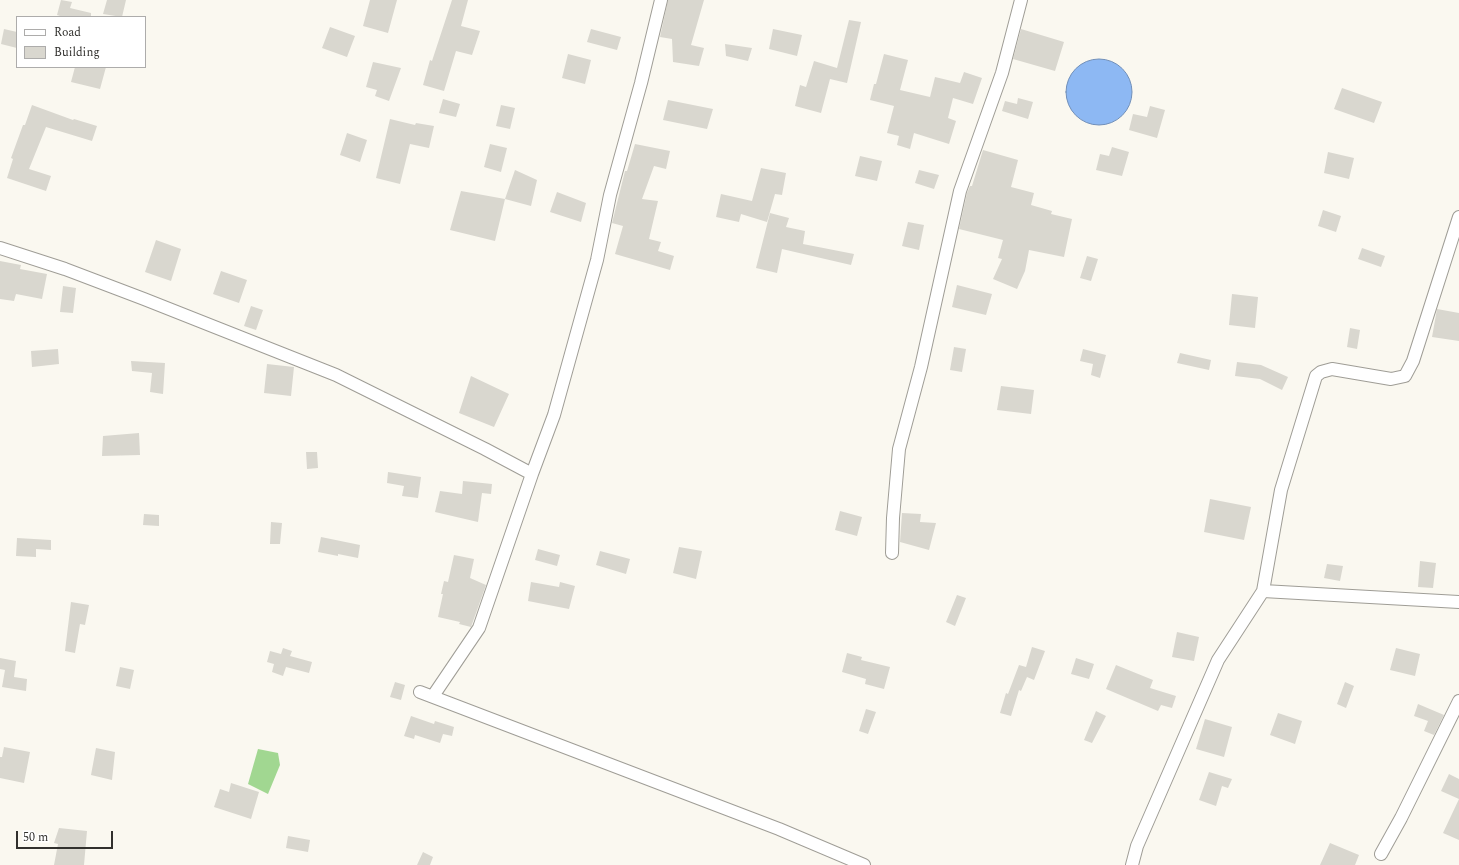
<!DOCTYPE html>
<style>
body{margin:0}
#map{position:relative;width:1459px;height:865px;overflow:hidden;background:#faf8f0;font-family:Spectral,serif}
canvas{display:block}
.legend{position:absolute;left:16px;top:16px;width:130px;height:52px;box-sizing:border-box;background:#fff;border:1px solid #adacab;margin:0;padding:5px 7px;list-style:none;font-size:12px;color:#31302d}
.legend li{display:flex;align-items:center;gap:8px;height:20px}
.legend b{width:20px;border:1px solid #adacab}
.scale{position:absolute;left:16px;top:831px;width:97px;height:18px;box-sizing:border-box;border:2px solid #31302d;border-top:0;padding-left:5px;font-size:12px;line-height:14px;white-space:nowrap;color:#31302d;-webkit-text-stroke:3px #fff;paint-order:stroke}
</style>
<div id="map">
<canvas width="1459" height="865"></canvas>
<ul class="legend">
<li><b style="height:5px;background:#fff"></b>Road</li>
<li><b style="height:11px;background:#d9d7cf"></b>Building</li>
</ul>
<div class="scale">50 m</div>
</div>
<script>
const ctx = document.querySelector('canvas').getContext('2d');
ctx.lineJoin = 'round';
function fill(path, color) { ctx.fillStyle = color; ctx.fill(path, 'evenodd'); }
function stroke(path, color, width, dash) { ctx.strokeStyle = color; ctx.lineWidth = width; ctx.lineCap = dash ? 'butt' : 'round'; ctx.setLineDash(dash || []); ctx.stroke(path); }
const green = new Path2D(`
 M 258,749 L 278,753 L 280,765 L 268,794 L 248,784 Z`);
const water = new Path2D(`
 M1066 92a33 33 0 1 1 66 0a33 33 0 1 1-66 0Z`);
const building = new Path2D(`
 M 61,0 L 72,2 L 70,8 L 91,13 L 91,17 L 63,17 L 57,15 Z
 M 107,0 L 126,0 L 122,17 L 103,14 Z
 M 370,0 L 397,0 L 388,33 L 363,26 Z
 M 452,0 L 468,0 L 461,26 L 480,31 L 472,55 L 456,51 L 444,91 L 423,85 L 430,60 L 432,61 Z
 M 668,0 L 704,0 L 691,45 L 704,48 L 699,66 L 673,62 L 672,39 L 660,37 Z
 M 849,20 L 861,22 L 847,83 L 830,79 L 821,113 L 795,106 L 800,85 L 806,87 L 814,61 L 837,68 Z
 M 330,27 L 355,36 L 347,57 L 322,48 Z
 M 4,29 L 17,32 L 17,48 L 1,44 Z
 M 591,29 L 621,37 L 617,50 L 587,42 Z
 M 773,29 L 802,35 L 797,56 L 769,49 Z
 M 1021,29 L 1064,42 L 1055,71 L 1013,59 Z
 M 725,44 L 752,48 L 748,61 L 726,56 Z
 M 568,54 L 591,60 L 585,84 L 562,78 Z
 M 884,54 L 908,60 L 900,90 L 930,97 L 935,77 L 960,83 L 964,72 L 982,78 L 973,104 L 953,98 L 948,118 L 956,121 L 949,144 L 914,133 L 910,149 L 897,145 L 899,136 L 887,133 L 894,106 L 870,100 L 874,84 L 876,84 Z
 M 373,62 L 401,68 L 389,101 L 375,96 L 377,90 L 366,87 Z
 M 75,67 L 106,67 L 100,89 L 71,82 Z
 M 1342,88 L 1382,102 L 1374,123 L 1334,109 Z
 M 1018,98 L 1033,102 L 1028,119 L 1002,111 L 1005,101 L 1017,104 Z
 M 443,99 L 460,104 L 456,117 L 439,113 Z
 M 668,100 L 713,109 L 707,129 L 663,120 Z
 M 32,105 L 73,120 L 74,119 L 97,126 L 92,141 L 46,127 L 29,169 L 51,176 L 46,191 L 7,178 L 13,159 L 11,158 L 23,125 L 25,125 Z
 M 501,105 L 515,108 L 510,129 L 496,126 Z
 M 1150,106 L 1165,110 L 1157,138 L 1129,130 L 1133,114 L 1147,117 Z
 M 390,119 L 415,125 L 416,123 L 434,126 L 429,148 L 410,144 L 400,184 L 376,178 Z
 M 347,133 L 367,140 L 360,162 L 340,155 Z
 M 490,144 L 507,148 L 501,172 L 484,167 Z
 M 635,144 L 670,151 L 666,169 L 654,166 L 642,199 L 658,201 L 649,239 L 661,242 L 658,251 L 674,256 L 670,270 L 615,254 L 623,226 L 612,223 L 625,171 L 627,171 Z
 M 1112,147 L 1129,152 L 1122,176 L 1096,170 L 1100,154 L 1109,156 Z
 M 983,150 L 1018,160 L 1011,187 L 1034,193 L 1031,205 L 1052,211 L 1051,214 L 1072,219 L 1064,257 L 1029,250 L 1025,271 L 1017,289 L 993,279 L 1002,259 L 998,258 L 1003,240 L 959,229 L 967,193 L 970,186 L 972,186 Z
 M 1328,152 L 1354,158 L 1349,179 L 1324,173 Z
 M 860,156 L 882,161 L 877,181 L 855,176 Z
 M 761,168 L 786,173 L 782,195 L 775,194 L 767,222 L 741,214 L 739,222 L 716,217 L 721,194 L 752,201 Z
 M 515,170 L 537,180 L 531,206 L 505,199 Z
 M 919,170 L 939,175 L 934,189 L 915,183 Z
 M 461,191 L 505,199 L 495,241 L 450,230 Z
 M 557,192 L 586,203 L 581,222 L 550,212 Z
 M 1323,210 L 1341,216 L 1336,232 L 1318,226 Z
 M 770,213 L 789,218 L 786,227 L 805,231 L 803,244 L 854,254 L 851,265 L 782,249 L 777,273 L 756,268 Z
 M 908,222 L 924,225 L 919,250 L 902,246 Z
 M 156,240 L 181,249 L 171,281 L 145,272 Z
 M 1362,248 L 1385,256 L 1381,267 L 1358,259 Z
 M 1087,256 L 1098,259 L 1091,281 L 1080,278 Z
 M 0,261 L 21,265 L 20,269 L 47,274 L 42,299 L 16,294 L 14,301 L 0,299 Z
 M 221,271 L 247,280 L 239,303 L 213,294 Z
 M 957,285 L 992,294 L 986,315 L 952,307 Z
 M 63,286 L 76,288 L 73,313 L 60,312 Z
 M 1232,294 L 1258,297 L 1255,328 L 1229,325 Z
 M 251,306 L 263,310 L 256,330 L 244,326 Z
 M 1437,309 L 1459,313 L 1459,341 L 1432,337 Z
 M 1350,328 L 1360,330 L 1357,349 L 1347,347 Z
 M 954,347 L 966,349 L 962,372 L 950,370 Z
 M 58,349 L 59,364 L 32,367 L 31,351 Z
 M 1083,349 L 1106,355 L 1100,378 L 1091,375 L 1093,364 L 1080,361 Z
 M 1180,353 L 1211,360 L 1209,370 L 1177,363 Z
 M 131,361 L 165,363 L 163,394 L 150,392 L 152,373 L 132,371 Z
 M 1237,362 L 1261,365 L 1288,377 L 1282,390 L 1260,379 L 1235,376 Z
 M 267,364 L 294,367 L 291,396 L 264,393 Z
 M 471,376 L 509,394 L 494,427 L 459,413 Z
 M 1001,386 L 1034,390 L 1031,414 L 997,410 Z
 M 139,433 L 140,455 L 102,456 L 103,436 Z
 M 306,452 L 317,452 L 318,468 L 307,469 Z
 M 388,472 L 421,477 L 418,498 L 402,496 L 404,486 L 387,483 Z
 M 463,481 L 492,484 L 491,494 L 482,493 L 478,522 L 435,512 L 440,491 L 462,494 Z
 M 1210,499 L 1251,507 L 1244,540 L 1204,532 Z
 M 840,511 L 862,517 L 857,536 L 835,530 Z
 M 902,513 L 921,514 L 920,522 L 936,523 L 929,550 L 900,542 Z
 M 144,514 L 159,515 L 159,526 L 143,525 Z
 M 271,522 L 282,523 L 280,544 L 270,544 Z
 M 321,537 L 360,545 L 358,558 L 338,554 L 338,556 L 318,552 Z
 M 17,538 L 51,540 L 51,550 L 36,549 L 36,557 L 16,556 Z
 M 679,547 L 702,551 L 696,579 L 673,573 Z
 M 538,549 L 560,555 L 557,566 L 535,560 Z
 M 600,551 L 630,559 L 626,574 L 596,565 Z
 M 454,555 L 474,559 L 470,578 L 486,585 L 471,627 L 459,624 L 460,622 L 438,617 L 443,594 L 441,594 L 444,581 L 448,582 Z
 M 1420,561 L 1436,563 L 1433,588 L 1418,587 Z
 M 1327,564 L 1343,566 L 1340,581 L 1324,578 Z
 M 531,582 L 559,587 L 560,582 L 575,586 L 569,609 L 528,601 Z
 M 957,595 L 966,598 L 955,626 L 946,622 Z
 M 71,602 L 89,605 L 85,625 L 80,624 L 75,653 L 65,651 Z
 M 1177,632 L 1199,637 L 1194,661 L 1172,657 Z
 M 1032,647 L 1045,651 L 1034,680 L 1027,677 L 1021,691 L 1019,690 L 1011,716 L 1000,713 L 1006,693 L 1008,694 L 1019,665 L 1026,667 Z
 M 283,648 L 292,651 L 290,656 L 312,662 L 309,673 L 286,667 L 283,676 L 272,672 L 274,664 L 267,662 L 270,651 L 281,654 Z
 M 1396,648 L 1420,654 L 1415,676 L 1390,670 Z
 M 847,653 L 862,657 L 861,660 L 890,667 L 884,689 L 865,684 L 866,679 L 842,672 Z
 M 0,658 L 16,661 L 14,677 L 27,679 L 26,691 L 2,687 L 5,670 L 0,669 Z
 M 1076,658 L 1094,664 L 1089,679 L 1071,674 Z
 M 1116,665 L 1153,680 L 1150,688 L 1176,696 L 1172,708 L 1161,705 L 1158,711 L 1106,689 Z
 M 120,667 L 134,670 L 130,689 L 116,686 Z
 M 395,682 L 405,685 L 401,700 L 390,697 Z
 M 1345,682 L 1354,686 L 1346,708 L 1337,704 Z
 M 1418,704 L 1444,715 L 1434,735 L 1424,731 L 1428,721 L 1414,716 Z
 M 866,709 L 876,712 L 868,734 L 859,731 Z
 M 1096,711 L 1106,716 L 1092,743 L 1084,740 Z
 M 1278,713 L 1302,721 L 1295,744 L 1270,735 Z
 M 411,716 L 434,724 L 435,721 L 454,727 L 452,736 L 443,734 L 440,743 L 415,735 L 414,739 L 404,736 Z
 M 1205,719 L 1232,727 L 1224,757 L 1196,749 Z
 M 4,747 L 30,752 L 24,783 L 0,778 L 0,757 L 2,757 Z
 M 96,748 L 115,752 L 112,780 L 91,775 Z
 M 1209,772 L 1232,779 L 1228,788 L 1222,786 L 1216,806 L 1199,800 Z
 M 1449,774 L 1459,779 L 1459,840 L 1443,833 L 1459,799 L 1441,791 Z
 M 231,783 L 259,792 L 251,819 L 214,807 L 220,789 L 229,792 Z
 M 59,828 L 87,831 L 84,865 L 54,865 L 58,844 L 54,843 Z
 M 288,836 L 310,840 L 308,852 L 286,848 Z
 M 1330,843 L 1359,855 L 1355,865 L 1320,865 Z
 M 423,852 L 433,857 L 430,865 L 417,865 Z`);
const minor = new Path2D(`
 M 0,248 L 65,269 L 144,299 L 336,375 L 485,449 L 532,474 L 554,415 L 597,260 L 610,195 L 641,83 L 661,0
 M 892,553 L 893,518 L 899,449 L 921,367 L 960,191 L 1002,73 L 1021,0
 M 1263,591 L 1281,490 L 1316,376 L 1321,372 L 1332,369 L 1391,379 L 1405,376 L 1413,361 L 1459,217
 M 420,692 L 779,829 L 864,865
 M 433,696 L 479,628 L 532,474
 M 1381,854 L 1401,818 L 1459,701
 M 1132,865 L 1137,846 L 1218,660 L 1263,591 L 1459,602`);
fill(green, '#a1d791');
fill(water, '#8db8f3');
stroke(water, '#718fb8', 1);
fill(building, '#d9d7cf');
stroke(minor, '#9f9d96', 14);
stroke(minor, '#fff', 12);
</script>
